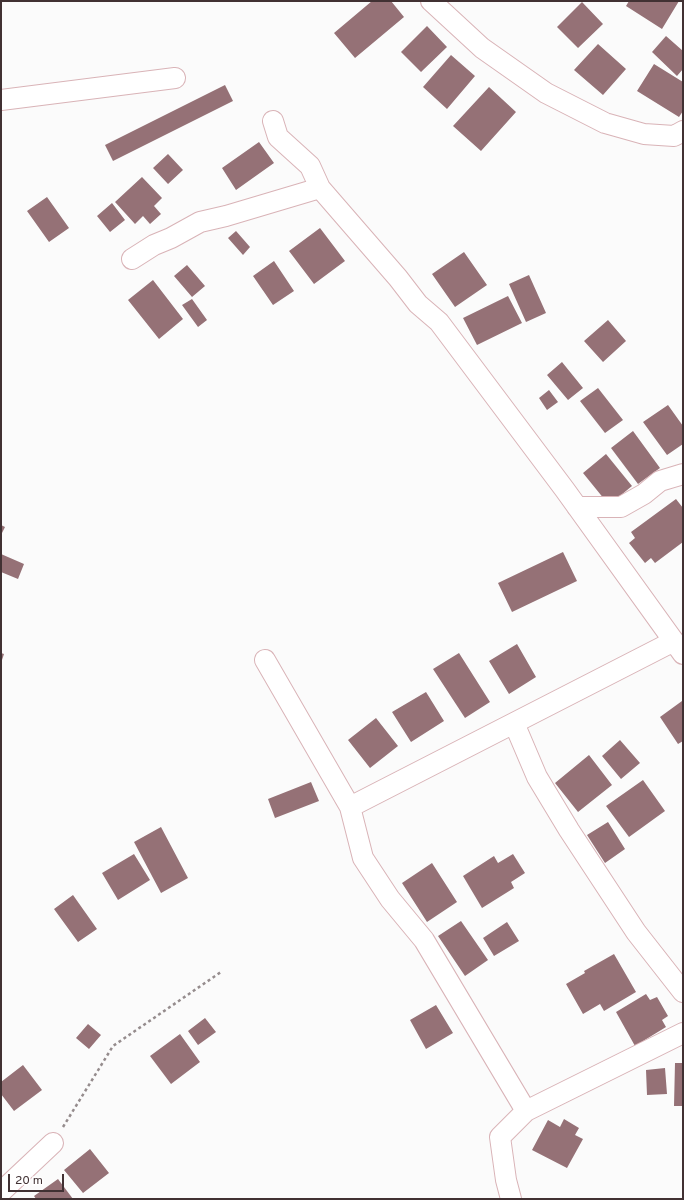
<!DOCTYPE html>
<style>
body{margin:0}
#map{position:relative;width:684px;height:1200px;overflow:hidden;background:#fbfbfb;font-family:Overpass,sans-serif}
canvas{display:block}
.frame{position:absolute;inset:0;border:2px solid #413133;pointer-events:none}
.scale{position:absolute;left:8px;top:1174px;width:56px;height:18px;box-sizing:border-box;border:2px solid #413133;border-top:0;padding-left:5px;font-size:12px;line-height:14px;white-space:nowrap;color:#413133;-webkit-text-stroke:3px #fff;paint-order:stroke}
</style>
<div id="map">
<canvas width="684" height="1200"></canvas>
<div class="frame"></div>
<div class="scale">20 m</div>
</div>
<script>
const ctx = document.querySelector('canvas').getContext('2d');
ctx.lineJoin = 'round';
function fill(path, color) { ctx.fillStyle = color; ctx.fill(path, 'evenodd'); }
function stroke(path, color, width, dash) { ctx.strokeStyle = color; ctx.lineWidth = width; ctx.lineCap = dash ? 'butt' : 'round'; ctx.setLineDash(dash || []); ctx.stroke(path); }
const building = new Path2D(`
 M 372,1 L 391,1 L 404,17 L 355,58 L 334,33 Z
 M 629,1 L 679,1 L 662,29 L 626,6 Z
 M 582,2 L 603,24 L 578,48 L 557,27 Z
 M 427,26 L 447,47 L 421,72 L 401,52 Z
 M 666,36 L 683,51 L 683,69 L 677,76 L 652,52 Z
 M 598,44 L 626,69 L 603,95 L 574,70 Z
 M 451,55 L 475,76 L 447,109 L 423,87 Z
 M 654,64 L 683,82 L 683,111 L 679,117 L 637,91 Z
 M 225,85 L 233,101 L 113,161 L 105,145 Z
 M 489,87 L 516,112 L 481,151 L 453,126 Z
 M 259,142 L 274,163 L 236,190 L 222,168 Z
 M 168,154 L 183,170 L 168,184 L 153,168 Z
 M 142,177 L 162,198 L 154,206 L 161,214 L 150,224 L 143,216 L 135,224 L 115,202 Z
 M 47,197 L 69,228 L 49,242 L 27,211 Z
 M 112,203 L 125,220 L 110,232 L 97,216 Z
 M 320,228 L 345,261 L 314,284 L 289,251 Z
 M 236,231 L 250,247 L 243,255 L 228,238 Z
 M 464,252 L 487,285 L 455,307 L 432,274 Z
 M 274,261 L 294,291 L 273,305 L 253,276 Z
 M 187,265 L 205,286 L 192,297 L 174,276 Z
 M 529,275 L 546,313 L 526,322 L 509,284 Z
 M 153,280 L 183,319 L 159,339 L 128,300 Z
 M 508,296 L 522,323 L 477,345 L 463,318 Z
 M 192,299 L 207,320 L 198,327 L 182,305 Z
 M 608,320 L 626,341 L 603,362 L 584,341 Z
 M 562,362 L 583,388 L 568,400 L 547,375 Z
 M 598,388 L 623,420 L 605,433 L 580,401 Z
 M 549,390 L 558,402 L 547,410 L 539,398 Z
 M 668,405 L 683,426 L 683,444 L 667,455 L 643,422 Z
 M 633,431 L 660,468 L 638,484 L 611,448 Z
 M 606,454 L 632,486 L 609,505 L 583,473 Z
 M 676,499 L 683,508 L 683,542 L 655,563 L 651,558 L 645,563 L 629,543 L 635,538 L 631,532 Z
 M 1,525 L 5,527 L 1,535 Z
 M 563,552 L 577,581 L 512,612 L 498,583 Z
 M 1,554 L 24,564 L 18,579 L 1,572 Z
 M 517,644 L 536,677 L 509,694 L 489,661 Z
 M 1,653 L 4,654 L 1,663 Z
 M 459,653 L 490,702 L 465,718 L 433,669 Z
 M 426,692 L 444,721 L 411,742 L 392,712 Z
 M 682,701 L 683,702 L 683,741 L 678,744 L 660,717 Z
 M 376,718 L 398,746 L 370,768 L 348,740 Z
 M 620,740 L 640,763 L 621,779 L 602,756 Z
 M 589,755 L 612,785 L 578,812 L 555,783 Z
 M 643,780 L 665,811 L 629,837 L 606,806 Z
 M 311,782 L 319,801 L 275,818 L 268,799 Z
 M 608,822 L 625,849 L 605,863 L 587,835 Z
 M 161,827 L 188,878 L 161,893 L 134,842 Z
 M 134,854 L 150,880 L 118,900 L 102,873 Z
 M 513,854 L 525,873 L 511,882 L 514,888 L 482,908 L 463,876 L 494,856 L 498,863 Z
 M 432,863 L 457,902 L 427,922 L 402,883 Z
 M 73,895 L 97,929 L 78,942 L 54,909 Z
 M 461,921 L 488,960 L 465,976 L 438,936 Z
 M 507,922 L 519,941 L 494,956 L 483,938 Z
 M 614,954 L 636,992 L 604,1011 L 600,1004 L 583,1014 L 566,984 L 585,973 L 584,971 Z
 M 646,994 L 650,1000 L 657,997 L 668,1016 L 662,1020 L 666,1027 L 635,1046 L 616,1012 Z
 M 436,1005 L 453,1033 L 426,1049 L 410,1020 Z
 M 205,1018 L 216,1032 L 198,1045 L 188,1031 Z
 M 88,1024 L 101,1035 L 89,1049 L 76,1038 Z
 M 180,1034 L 200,1062 L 171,1084 L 150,1056 Z
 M 675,1063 L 683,1063 L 683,1106 L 674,1106 Z
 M 23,1065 L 42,1090 L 14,1111 L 1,1094 L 1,1082 Z
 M 665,1068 L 667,1094 L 647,1095 L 646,1070 Z
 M 564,1119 L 579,1128 L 575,1135 L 583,1139 L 567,1168 L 532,1150 L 548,1120 L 560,1127 Z
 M 90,1149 L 109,1173 L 83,1193 L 64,1170 Z
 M 58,1179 L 73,1199 L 36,1199 L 34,1196 Z`);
const path = new Path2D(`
 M 63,1127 L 113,1046 L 221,972`);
const minor = new Path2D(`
 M 431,1 L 482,48 L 546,93 L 605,123 L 644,134 L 674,136 L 683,131
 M 1,100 L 175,78
 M 273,121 L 278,137 L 310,166 L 320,188
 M 132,259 L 154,245 L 171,238 L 200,222 L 226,216 L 320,188 L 398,278 L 418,304 L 439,322 L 565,490 L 683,654
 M 577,507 L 621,507 L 644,494 L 660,481 L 683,474
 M 265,660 L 350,807 L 674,641
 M 514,723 L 537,777 L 569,830 L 636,932 L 683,992
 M 350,807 L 363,858 L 390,899 L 424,940 L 526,1111
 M 1,1192 L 53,1143
 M 511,1199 L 506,1180 L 500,1137 L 526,1111 L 683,1033`);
fill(building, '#957176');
stroke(minor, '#d9b3b7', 22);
stroke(path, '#958c8d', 2.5, [3, 3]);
stroke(minor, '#fff', 20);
</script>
